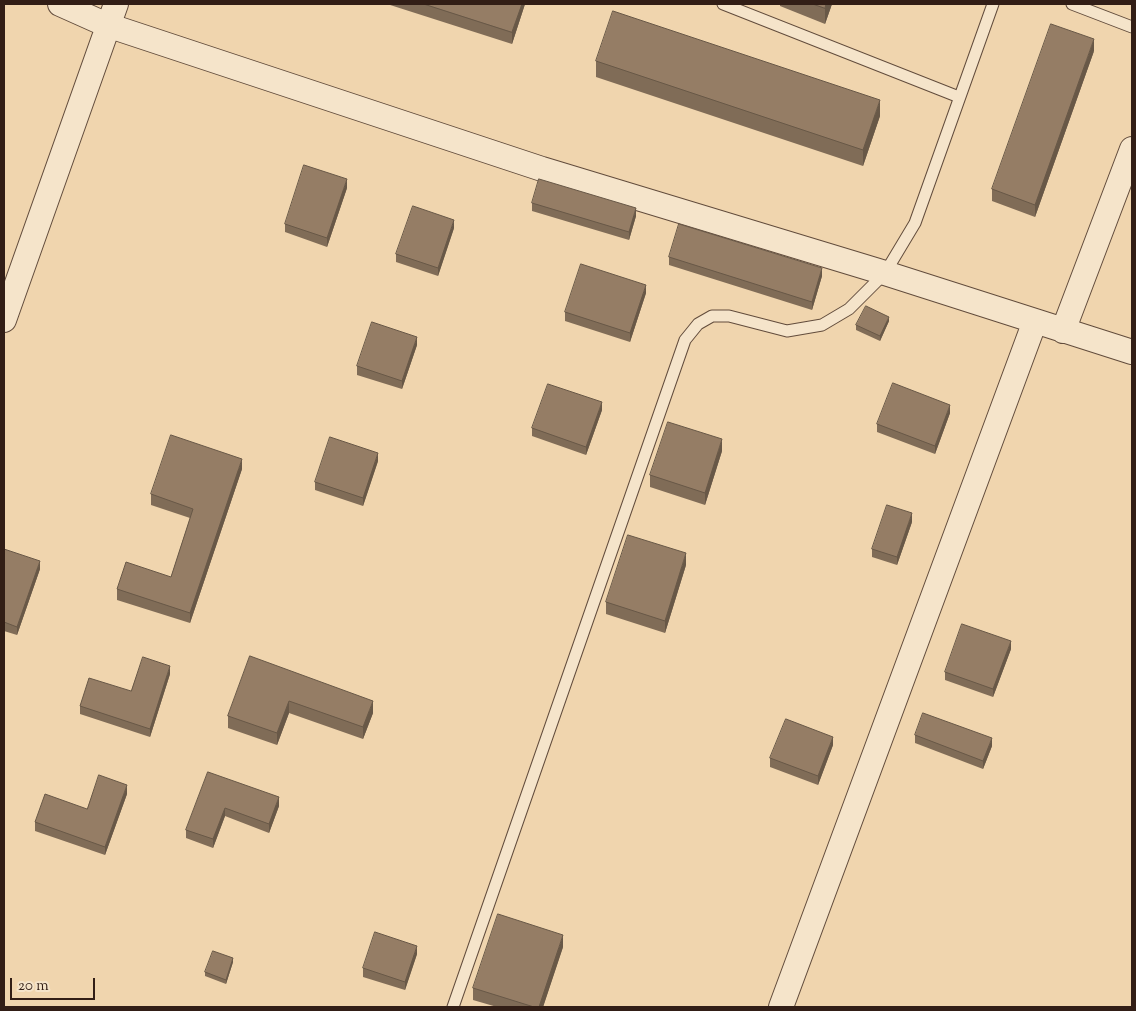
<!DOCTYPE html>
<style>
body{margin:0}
#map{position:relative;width:1136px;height:1011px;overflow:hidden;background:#f0d5ae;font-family:"Sorts Mill Goudy",serif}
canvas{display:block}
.frame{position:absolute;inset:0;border:5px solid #321e16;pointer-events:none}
.scale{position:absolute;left:10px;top:978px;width:85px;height:22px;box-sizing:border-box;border:2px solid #321e16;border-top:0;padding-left:6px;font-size:15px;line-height:18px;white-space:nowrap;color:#321e16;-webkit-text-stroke:4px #f5e4ca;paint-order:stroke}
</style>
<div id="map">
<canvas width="1136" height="1011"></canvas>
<div class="frame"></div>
<div class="scale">20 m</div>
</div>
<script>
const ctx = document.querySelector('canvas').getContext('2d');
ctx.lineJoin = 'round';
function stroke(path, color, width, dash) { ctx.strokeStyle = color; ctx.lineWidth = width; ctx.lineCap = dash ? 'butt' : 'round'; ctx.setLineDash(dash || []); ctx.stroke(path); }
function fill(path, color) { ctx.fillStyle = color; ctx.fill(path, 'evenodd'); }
const service = new Path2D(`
 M 723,4 L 959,97
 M 1072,4 L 1132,27
 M 453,1007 L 685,340 L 698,324 L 712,316 L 729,316 L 787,331 L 822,325 L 849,309 L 885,273 L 915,223 L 993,4`);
const minor = new Path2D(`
 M 60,4 L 107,25 L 542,169 L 885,273 L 1132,352
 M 4,320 L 116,4
 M 1063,331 L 1132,149
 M 781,1007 L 1035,321`);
const wall = new Path2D(`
 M 387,4 L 525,4 L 512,44 Z
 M 780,4 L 832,4 L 825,24 L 780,6 Z
 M 1094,51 L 1035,217 L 992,201 L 992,189 Z
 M 596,61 L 880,116 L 863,166 L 596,77 Z
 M 347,188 L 327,247 L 285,232 L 285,224 Z
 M 532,203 L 636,216 L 629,240 L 532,211 Z
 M 454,228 L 438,276 L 396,262 L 396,254 Z
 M 669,257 L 822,276 L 812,310 L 669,265 Z
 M 646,293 L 630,342 L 565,321 L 565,312 Z
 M 889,321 L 880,341 L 856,330 L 856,325 Z
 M 417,345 L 402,389 L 357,375 L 357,366 Z
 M 602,410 L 586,455 L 532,436 L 532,428 Z
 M 950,413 L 935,454 L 877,432 L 877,424 Z
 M 722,451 L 705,505 L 650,487 L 650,475 Z
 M 378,461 L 363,506 L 315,490 L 315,482 Z
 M 242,469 L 190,623 L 117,600 L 117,589 L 171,577 L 190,518 L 151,505 L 151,494 Z
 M 912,522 L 897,565 L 872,557 L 872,549 Z
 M 4,549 L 40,569 L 17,635 L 4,631 Z
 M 686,565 L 665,633 L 606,614 L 606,602 Z
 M 1011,649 L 993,697 L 945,680 L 945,672 Z
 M 250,656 L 373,713 L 363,739 L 289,713 L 277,745 L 228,728 L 228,716 Z
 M 170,674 L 150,737 L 80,714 L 80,706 L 131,691 Z
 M 915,735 L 992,746 L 983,769 L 915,743 Z
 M 833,745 L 818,785 L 770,767 L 770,758 Z
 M 208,772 L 279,806 L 269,833 L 225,816 L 213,848 L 186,838 L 186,830 Z
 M 127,794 L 105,855 L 35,831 L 35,822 L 87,809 Z
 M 563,947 L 543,1007 L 497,1007 L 473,1000 L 473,988 Z
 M 417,954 L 405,990 L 363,977 L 363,968 Z
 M 233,962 L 226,984 L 205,976 L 205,972 Z`);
const shadedWall = new Path2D(`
 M 522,4 L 525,4 L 512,44 L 512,32 Z
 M 826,4 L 832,4 L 825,24 L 825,8 Z
 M 1094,39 L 1094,51 L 1035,217 L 1035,205 Z
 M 880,100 L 880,116 L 863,166 L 863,150 Z
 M 347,179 L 347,188 L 327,247 L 327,238 Z
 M 636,208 L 636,216 L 629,240 L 629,232 Z
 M 454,220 L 454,228 L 438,276 L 438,268 Z
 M 822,268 L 822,276 L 812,310 L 812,302 Z
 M 646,285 L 646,293 L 630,342 L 630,333 Z
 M 889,317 L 889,321 L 880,341 L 880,336 Z
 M 417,337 L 417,345 L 402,389 L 402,381 Z
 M 602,402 L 602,410 L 586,455 L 586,447 Z
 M 950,405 L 950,413 L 935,454 L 935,446 Z
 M 722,439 L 722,451 L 705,505 L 705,493 Z
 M 378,453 L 378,461 L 363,506 L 363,498 Z
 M 242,459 L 242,469 L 190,623 L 190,613 Z
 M 912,513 L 912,522 L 897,565 L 897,557 Z
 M 686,553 L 686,565 L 665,633 L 665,621 Z
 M 40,561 L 40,569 L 17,635 L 17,627 Z
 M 1011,641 L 1011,649 L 993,697 L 993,689 Z
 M 170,666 L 170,674 L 150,737 L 150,729 Z
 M 289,701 L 289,713 L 277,745 L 277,733 Z
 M 373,701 L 373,713 L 363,739 L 363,727 Z
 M 833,737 L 833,745 L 818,785 L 818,776 Z
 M 992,738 L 992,746 L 983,769 L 983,761 Z
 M 127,785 L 127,794 L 105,855 L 105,847 Z
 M 279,797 L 279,806 L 269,833 L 269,824 Z
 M 225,808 L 225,816 L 213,848 L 213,839 Z
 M 563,935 L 563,947 L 543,1007 L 539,1007 Z
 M 417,946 L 417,954 L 405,990 L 405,982 Z
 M 233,958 L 233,962 L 226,984 L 226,980 Z`);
const building = new Path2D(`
 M 424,4 L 522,4 L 512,32 Z
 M 813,4 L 826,4 L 825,8 Z
 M 613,11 L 880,100 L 863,150 L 596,61 Z
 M 1051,24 L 1094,39 L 1035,205 L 992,189 Z
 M 304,165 L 347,179 L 327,238 L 285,224 Z
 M 539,179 L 636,208 L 629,232 L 532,203 Z
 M 413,206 L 454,220 L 438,268 L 396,254 Z
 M 679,224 L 822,268 L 812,302 L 669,257 Z
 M 581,264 L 646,285 L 630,333 L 565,312 Z
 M 866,306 L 889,317 L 880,336 L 856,325 Z
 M 372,322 L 417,337 L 402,381 L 357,366 Z
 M 893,383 L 950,405 L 935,446 L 877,424 Z
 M 548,384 L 602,402 L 586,447 L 532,428 Z
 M 668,422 L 722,439 L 705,493 L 650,475 Z
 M 171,435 L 242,459 L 190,613 L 117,589 L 126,562 L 171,577 L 193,509 L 151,494 Z
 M 330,437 L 378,453 L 363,498 L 315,482 Z
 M 887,505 L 912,513 L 897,557 L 872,549 Z
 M 628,535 L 686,553 L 665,621 L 606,602 Z
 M 4,549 L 40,561 L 17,627 L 4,622 Z
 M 962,624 L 1011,641 L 993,689 L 945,672 Z
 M 250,656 L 373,701 L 363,727 L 289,701 L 277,733 L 228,716 Z
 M 143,657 L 170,666 L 150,729 L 80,706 L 89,678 L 131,691 Z
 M 923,713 L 992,738 L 983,761 L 915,735 Z
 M 786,719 L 833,737 L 818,776 L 770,758 Z
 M 208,772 L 279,797 L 269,824 L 225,808 L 213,839 L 186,830 Z
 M 99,775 L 127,785 L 105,847 L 35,822 L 45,794 L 87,809 Z
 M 498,914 L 563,935 L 539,1007 L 534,1007 L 473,988 Z
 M 375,932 L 417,946 L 405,982 L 363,968 Z
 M 213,951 L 233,958 L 226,980 L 205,972 Z`);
stroke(service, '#624c3c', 13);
stroke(minor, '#624c3c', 26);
stroke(service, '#f5e4ca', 11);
stroke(minor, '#f5e4ca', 24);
fill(wall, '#806c57');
fill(shadedWall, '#685847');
fill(building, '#957d65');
stroke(building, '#685847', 1);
</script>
